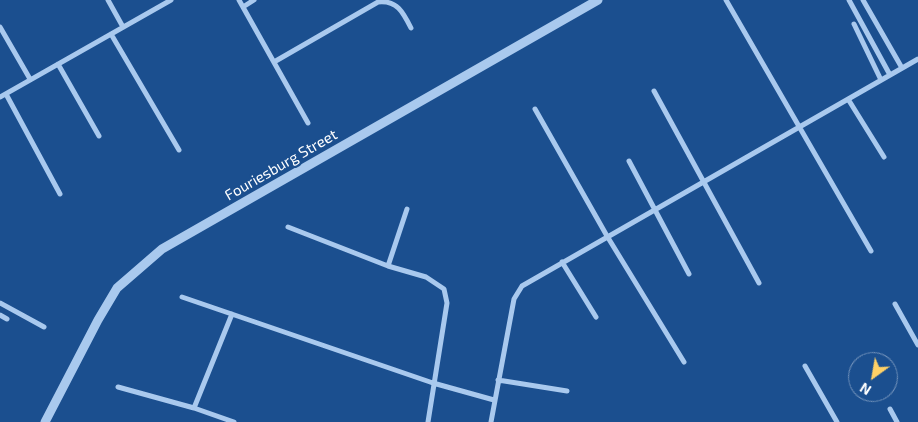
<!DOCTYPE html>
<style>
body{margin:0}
#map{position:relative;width:918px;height:422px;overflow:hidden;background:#1b4f8f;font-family:"Exo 2",sans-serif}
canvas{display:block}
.north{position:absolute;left:848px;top:352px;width:50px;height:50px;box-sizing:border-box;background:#1b4f8f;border:1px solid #7695bc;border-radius:50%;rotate:212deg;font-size:14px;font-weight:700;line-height:20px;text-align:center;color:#fff}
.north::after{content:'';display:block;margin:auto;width:18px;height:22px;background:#ffd166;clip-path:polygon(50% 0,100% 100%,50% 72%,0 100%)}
</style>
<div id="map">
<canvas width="918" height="422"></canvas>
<div class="north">N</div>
</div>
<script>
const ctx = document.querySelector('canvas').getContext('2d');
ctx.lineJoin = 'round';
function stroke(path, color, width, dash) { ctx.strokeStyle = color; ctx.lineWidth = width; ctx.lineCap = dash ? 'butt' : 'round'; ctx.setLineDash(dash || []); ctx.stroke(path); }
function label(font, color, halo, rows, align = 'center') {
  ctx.font = font + ' "Exo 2",sans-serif'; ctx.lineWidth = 4.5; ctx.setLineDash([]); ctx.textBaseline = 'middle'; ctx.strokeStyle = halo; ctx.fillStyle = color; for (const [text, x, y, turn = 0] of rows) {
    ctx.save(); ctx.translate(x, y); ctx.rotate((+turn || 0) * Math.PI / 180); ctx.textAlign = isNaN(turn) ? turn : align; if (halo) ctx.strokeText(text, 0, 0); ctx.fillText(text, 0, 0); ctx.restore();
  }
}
const minor = new Path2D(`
 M 108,0 L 123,27
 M 239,0 L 308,123
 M 726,0 L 871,251
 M 849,0 L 890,75
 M 863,0 L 902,68
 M 243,7 L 254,0
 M 854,24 L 881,80
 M 0,27 L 30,79
 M 111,34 L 179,150
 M 274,62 L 378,2 C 397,0 403,12 411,28
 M 58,64 L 99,136
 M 654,91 L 759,283
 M 6,94 L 60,194
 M 0,97 L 171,0
 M 848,99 L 884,157
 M 535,109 L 607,236 L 684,362
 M 629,161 L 689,274
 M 288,227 L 388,266 L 426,277 L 444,289 L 447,303 L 428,422
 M 562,262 L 596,317
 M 388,266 L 407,209
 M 182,297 L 433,383 L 494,400
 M 0,303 L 44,327
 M 895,304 L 918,345
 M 0,315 L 7,319
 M 805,366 L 837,422
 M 498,380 L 567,391
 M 118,387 L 194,408 L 234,422
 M 194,408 L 232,314
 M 890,409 L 897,422
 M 491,422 L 514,299 L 522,286 L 918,59`);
const tertiary = new Path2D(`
 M 45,422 L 98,320 L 117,288 L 162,249 L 598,0`);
const streetNames = [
 ["Fouriesburg Street",281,165,-30]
];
stroke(minor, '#a9c9ee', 5);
stroke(tertiary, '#a9c9ee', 9);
label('15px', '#fff', '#1b4f8f', streetNames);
</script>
